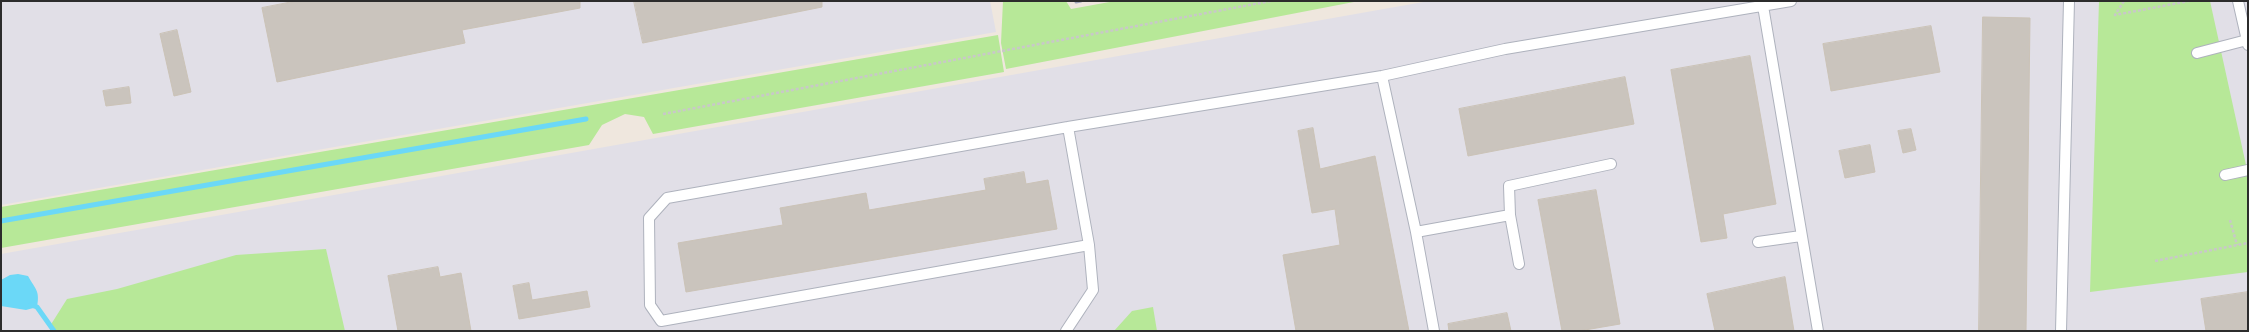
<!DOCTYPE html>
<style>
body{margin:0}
#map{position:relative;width:2249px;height:332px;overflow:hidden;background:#efe7de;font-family:"Source Sans 3",sans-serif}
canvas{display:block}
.frame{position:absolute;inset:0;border:2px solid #2c2c2c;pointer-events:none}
</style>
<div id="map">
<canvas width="2249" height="332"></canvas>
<div class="frame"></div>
</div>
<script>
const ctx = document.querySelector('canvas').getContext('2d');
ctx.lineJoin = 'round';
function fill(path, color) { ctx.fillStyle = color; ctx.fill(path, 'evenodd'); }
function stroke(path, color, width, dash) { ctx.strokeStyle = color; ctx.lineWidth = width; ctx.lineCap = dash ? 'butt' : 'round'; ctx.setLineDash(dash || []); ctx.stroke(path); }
const industrial = new Path2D(`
 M 1,1 L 990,1 L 996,32 L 1,205 Z
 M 1429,1 L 2248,1 L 2248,331 L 1,331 L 1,254 Z`);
const green = new Path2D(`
 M 1003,1 L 1066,1 L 1071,9 L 1115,1 L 1359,1 L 1006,69 L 1001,43 Z
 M 2099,1 L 2210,1 L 2248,174 L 2248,272 L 2090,292 Z
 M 998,35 L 1004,72 L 653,134 L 644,117 L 625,114 L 602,125 L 589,145 L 1,248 L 1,207 Z
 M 326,249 L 345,331 L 51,331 L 50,326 L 67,299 L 117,289 L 236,255 Z
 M 1153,307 L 1157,331 L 1114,331 L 1132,311 Z`);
const water = new Path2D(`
 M 18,274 L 28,276 C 36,290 40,291 37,307 L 26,310 L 1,306 L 1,280 L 10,275 Z`);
const stream = new Path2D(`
 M 1,221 L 586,119
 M 31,305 L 37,307 L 54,331`);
const building = new Path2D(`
 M 296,1 L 580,1 L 580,8 L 462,30 L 465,43 L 277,82 L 262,8 Z
 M 634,1 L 822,1 L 822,7 L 643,43 Z
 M 1983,17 L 2030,18 L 2026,331 L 1979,331 Z
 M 1931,26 L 1940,72 L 1831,91 L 1823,44 Z
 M 177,30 L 191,92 L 174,96 L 160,34 Z
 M 1750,56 L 1776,204 L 1723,214 L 1727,238 L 1701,242 L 1671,70 Z
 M 1625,77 L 1634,124 L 1468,156 L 1459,109 Z
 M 129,87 L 131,103 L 106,106 L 103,91 Z
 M 1313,128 L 1320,169 L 1375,156 L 1409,331 L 1296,331 L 1283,255 L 1340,245 L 1335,209 L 1312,213 L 1298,131 Z
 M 1911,129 L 1916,150 L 1903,153 L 1898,131 Z
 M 1870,145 L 1875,172 L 1845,178 L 1839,151 Z
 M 1024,172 L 1026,184 L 1048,180 L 1057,229 L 686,292 L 678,243 L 783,225 L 780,208 L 866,193 L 869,210 L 986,190 L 984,179 Z
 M 1596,190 L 1620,324 L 1579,331 L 1562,331 L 1538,200 Z
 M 438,267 L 440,277 L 461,273 L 471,331 L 398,331 L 388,276 Z
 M 1785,277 L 1794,331 L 1715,331 L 1707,294 Z
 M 529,283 L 532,300 L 587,291 L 590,307 L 519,319 L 513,286 Z
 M 2248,292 L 2248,331 L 2206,331 L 2201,299 Z
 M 1507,313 L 1511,331 L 1449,331 L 1448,324 Z`);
const path = new Path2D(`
 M 2124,1 L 2115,15 L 2189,1
 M 663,114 L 1271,1
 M 2230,220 L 2237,245
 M 2155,261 L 2248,243`);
const service = new Path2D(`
 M 2238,1 L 2248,45
 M 1763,6 L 1818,331
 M 2197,53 L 2247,40
 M 1382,76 L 1416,232 L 1434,331
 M 2225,175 L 2248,170
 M 1416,232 L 1510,215
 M 1758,242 L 1801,236
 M 1089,245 L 661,321 L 650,305 L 649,218 L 667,198 L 1068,127 L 1382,76 L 1505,49 L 1791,1
 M 1519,264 L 1510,215 L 1509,186 L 1611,164
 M 1066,331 L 1093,290 L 1089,245 L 1068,127
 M 2061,331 L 2069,1`);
const rail = new Path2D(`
 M 1076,2 L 1081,1`);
fill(industrial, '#e1dfe7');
fill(green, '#b7e898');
fill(water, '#6bd8f7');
stroke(stream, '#6bd8f7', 5);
fill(building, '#cac4bd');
stroke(building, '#cbc3b7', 1);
stroke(service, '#aeb2bd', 12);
stroke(path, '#c8c8c8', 2.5, [3, 2]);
stroke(service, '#fff', 10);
stroke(rail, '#a0a5b8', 3);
</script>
